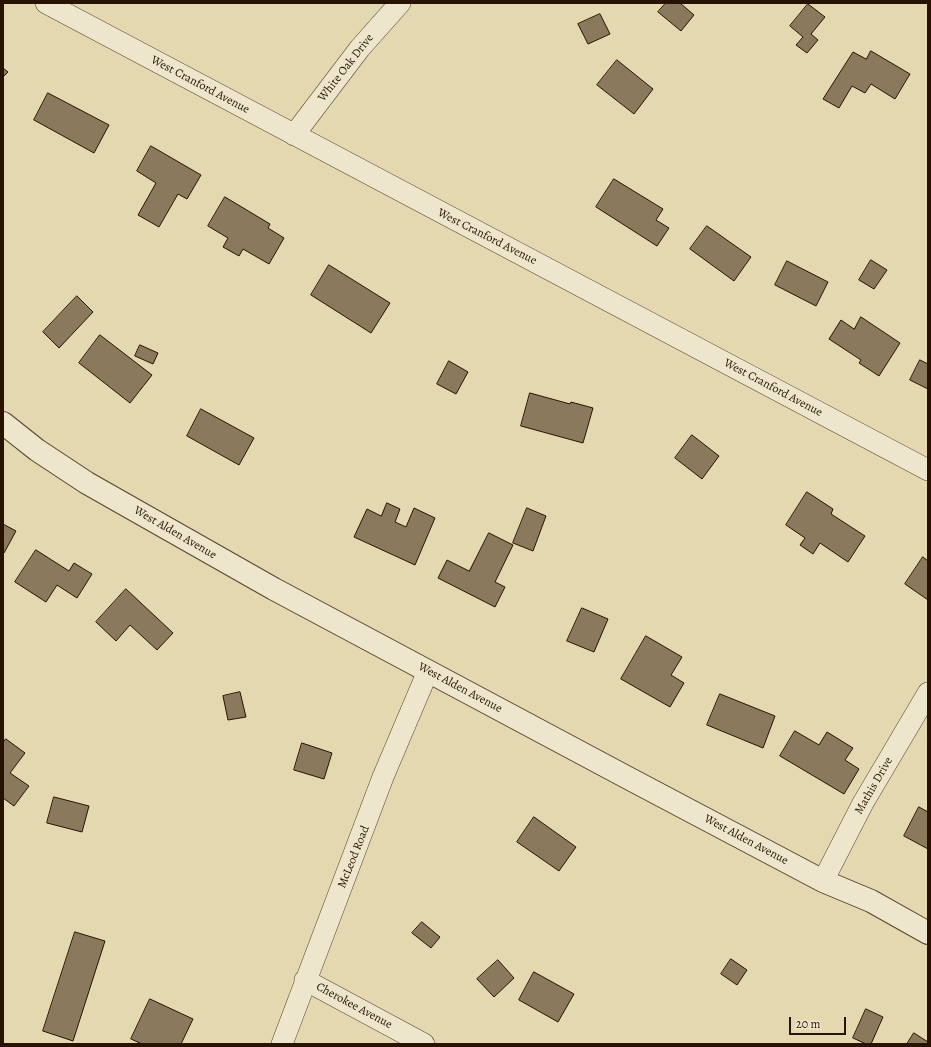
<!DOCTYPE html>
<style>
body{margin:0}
#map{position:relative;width:931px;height:1047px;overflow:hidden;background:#e4d8b0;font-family:Alegreya,serif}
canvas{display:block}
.frame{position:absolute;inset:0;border:4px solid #281300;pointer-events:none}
.scale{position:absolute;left:789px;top:1017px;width:57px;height:18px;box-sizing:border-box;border:2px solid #281300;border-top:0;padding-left:5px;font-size:12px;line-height:14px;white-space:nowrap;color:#281300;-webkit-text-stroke:3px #ede6cc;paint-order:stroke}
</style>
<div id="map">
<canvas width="931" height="1047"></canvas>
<div class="frame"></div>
<div class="scale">20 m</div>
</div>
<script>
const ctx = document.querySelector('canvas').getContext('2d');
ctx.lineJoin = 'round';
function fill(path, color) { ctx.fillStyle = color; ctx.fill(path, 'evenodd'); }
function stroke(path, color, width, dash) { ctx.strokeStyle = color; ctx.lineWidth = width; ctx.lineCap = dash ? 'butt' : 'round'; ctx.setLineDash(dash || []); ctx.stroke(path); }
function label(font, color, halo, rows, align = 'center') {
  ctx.font = font + ' Alegreya,serif'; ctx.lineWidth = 3; ctx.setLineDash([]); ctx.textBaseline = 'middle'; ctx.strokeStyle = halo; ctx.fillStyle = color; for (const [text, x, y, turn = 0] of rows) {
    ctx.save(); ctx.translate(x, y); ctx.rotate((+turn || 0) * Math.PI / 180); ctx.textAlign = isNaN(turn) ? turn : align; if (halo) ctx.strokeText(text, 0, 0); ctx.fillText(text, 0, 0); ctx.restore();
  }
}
const building = new Path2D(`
 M 666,3 L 680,3 L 694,15 L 681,31 L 658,12 Z
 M 808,4 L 825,17 L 811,34 L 818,40 L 807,53 L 796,45 L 803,37 L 790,26 Z
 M 600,14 L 610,34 L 588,44 L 578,24 Z
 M 871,51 L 910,74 L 895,99 L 871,84 L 865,93 L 852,86 L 839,108 L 823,99 L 853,52 L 866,59 Z
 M 617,60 L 653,89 L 634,114 L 597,85 Z
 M 3,68 L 8,72 L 3,77 Z
 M 48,93 L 109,125 L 94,153 L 34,120 Z
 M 151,146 L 201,175 L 187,199 L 178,194 L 159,227 L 138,215 L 156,183 L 137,171 Z
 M 614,179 L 663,209 L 656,220 L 669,228 L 657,246 L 596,207 Z
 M 225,197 L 270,224 L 268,228 L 284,238 L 269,264 L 243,249 L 239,256 L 223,247 L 228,238 L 208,226 Z
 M 707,226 L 751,257 L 734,281 L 690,249 Z
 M 871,260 L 887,270 L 874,289 L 859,280 Z
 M 787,261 L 828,282 L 816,306 L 775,285 Z
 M 329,265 L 390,303 L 371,333 L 311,295 Z
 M 77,296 L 93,312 L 59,348 L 43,332 Z
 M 861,317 L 900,343 L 879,376 L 859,363 L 861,360 L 829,339 L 841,320 L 854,329 Z
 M 100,335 L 152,375 L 130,403 L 79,363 Z
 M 140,345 L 158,353 L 153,364 L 135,356 Z
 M 920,360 L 928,364 L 928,389 L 910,380 Z
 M 449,361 L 468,372 L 456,394 L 437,384 Z
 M 530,393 L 570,404 L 571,402 L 593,408 L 583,443 L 521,426 Z
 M 201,409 L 254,438 L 239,465 L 187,436 Z
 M 692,435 L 719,456 L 702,479 L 675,458 Z
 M 807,492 L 833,509 L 831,514 L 865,536 L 848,562 L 820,543 L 813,554 L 800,545 L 805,538 L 786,525 Z
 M 387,503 L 400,509 L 395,522 L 406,527 L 414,508 L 435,518 L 415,565 L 354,537 L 367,509 L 381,516 Z
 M 527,508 L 546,516 L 533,551 L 513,543 Z
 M 3,524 L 16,531 L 4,553 L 3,552 Z
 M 489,533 L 513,545 L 495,582 L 505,587 L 495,607 L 438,578 L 447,560 L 469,571 Z
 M 36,550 L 69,571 L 74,563 L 92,574 L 77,598 L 57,585 L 46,602 L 15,582 Z
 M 923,557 L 928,561 L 928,600 L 905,584 Z
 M 126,589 L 173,633 L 157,650 L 130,625 L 116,641 L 96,622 Z
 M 582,608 L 608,619 L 594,652 L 567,641 Z
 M 646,636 L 682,657 L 671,675 L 684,683 L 670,707 L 621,679 Z
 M 240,692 L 246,717 L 228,720 L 223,696 Z
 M 720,694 L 775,716 L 763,748 L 707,725 Z
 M 795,731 L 819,745 L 827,732 L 853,748 L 845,760 L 859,769 L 844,794 L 780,756 Z
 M 6,739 L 25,753 L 10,773 L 29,786 L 14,806 L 3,798 L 3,743 Z
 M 302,743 L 332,753 L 324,779 L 294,770 Z
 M 54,797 L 89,806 L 82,832 L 47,823 Z
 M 919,807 L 928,812 L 928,849 L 904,836 Z
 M 534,817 L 576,847 L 559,871 L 517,842 Z
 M 422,922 L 440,937 L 431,948 L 412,933 Z
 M 75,932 L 105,941 L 73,1041 L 43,1031 Z
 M 731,959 L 747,970 L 737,985 L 721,974 Z
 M 498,960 L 514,978 L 494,997 L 477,979 Z
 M 534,972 L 574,994 L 558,1022 L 519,1000 Z
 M 150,999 L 193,1019 L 181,1044 L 142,1044 L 131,1039 Z
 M 866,1009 L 883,1017 L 871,1044 L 866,1044 L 853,1038 Z
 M 914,1033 L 928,1042 L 928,1044 L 907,1044 Z`);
const minor = new Path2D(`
 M 46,3 L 928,470
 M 294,135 L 360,48 L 400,3
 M 823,881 L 863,803 L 928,693
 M 305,980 L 424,1044
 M 282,1044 L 383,777 L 428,671`);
const tertiary = new Path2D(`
 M 3,423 L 37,450 L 87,483 L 274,589 L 630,779 L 823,881 L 871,901 L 928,933`);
const streetNames = [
 ["White Oak Drive",346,68,-52],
 ["West Cranford Avenue",200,85,28],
 ["West Cranford Avenue",487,237,27],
 ["West Cranford Avenue",773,388,28],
 ["West Alden Avenue",175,533,30],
 ["West Alden Avenue",460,688,28],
 ["Mathis Drive",874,786,-60],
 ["West Alden Avenue",746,840,28],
 ["McLeod Road",354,857,-68],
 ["Cherokee Avenue",354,1006,28]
];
fill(building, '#8a795c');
stroke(building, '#281300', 1);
stroke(minor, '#57442c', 22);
stroke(tertiary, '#57442c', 24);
stroke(minor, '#ede6cc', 21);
stroke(tertiary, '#ede6cc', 22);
label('12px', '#281300', '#ede6cc', streetNames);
</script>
